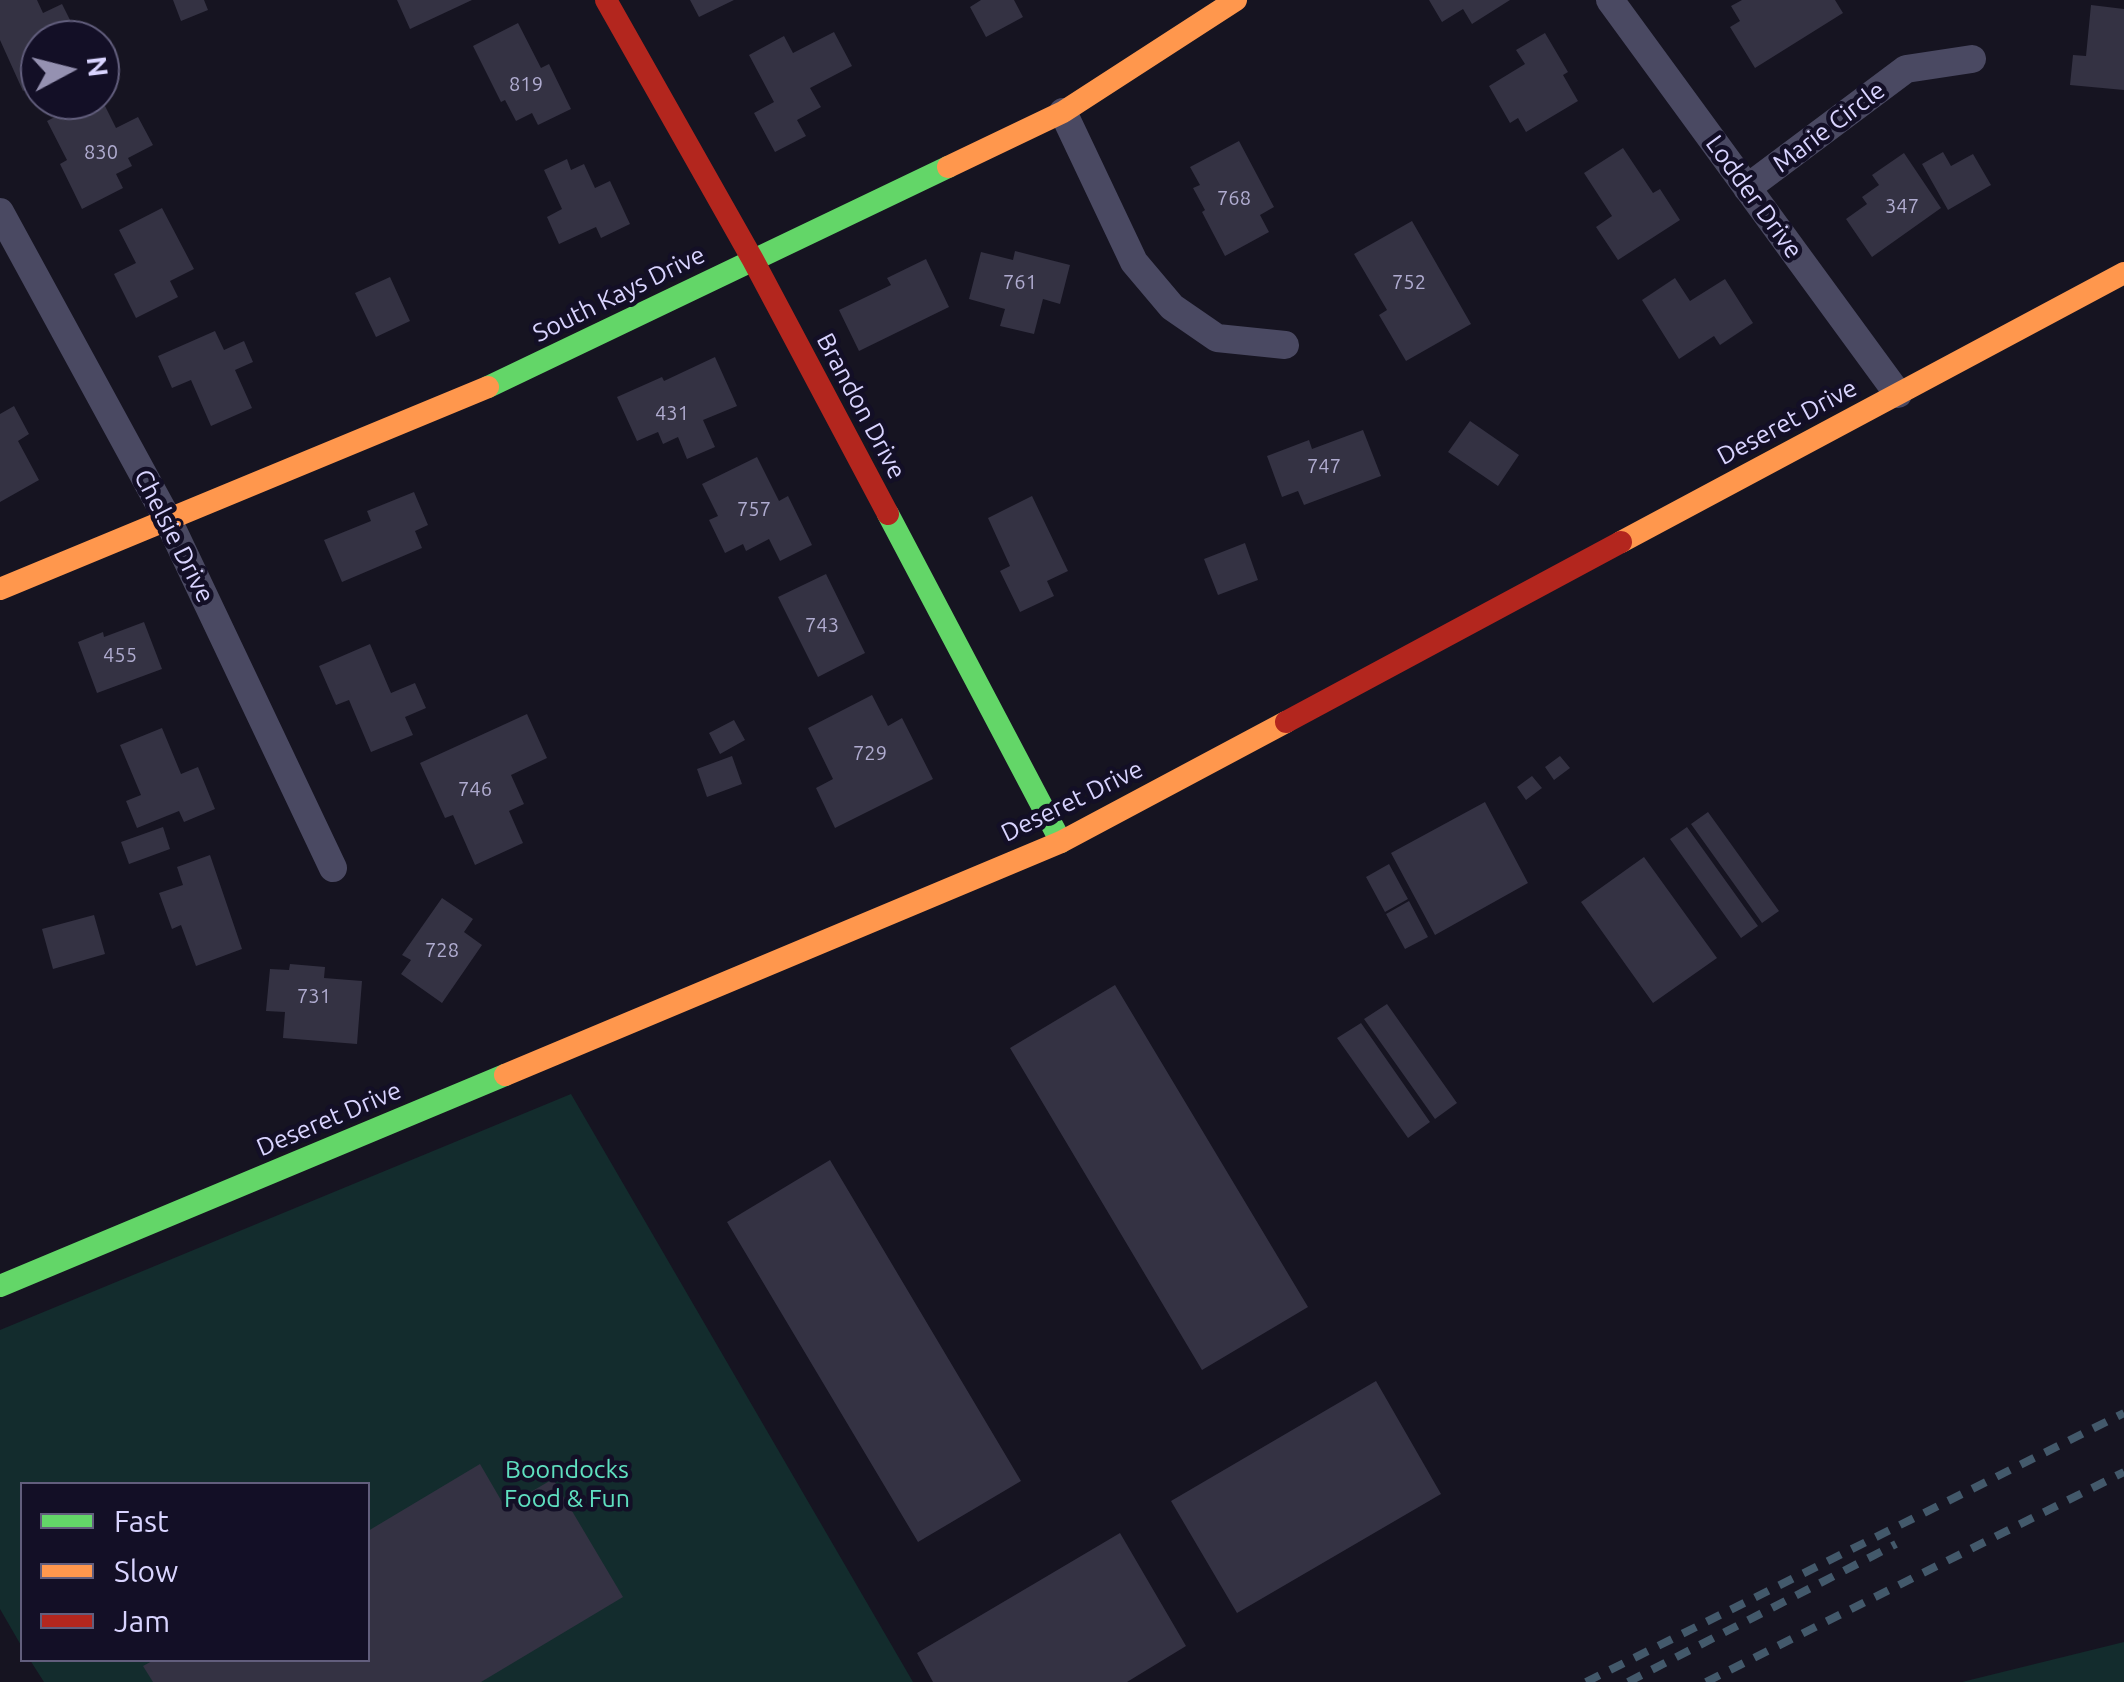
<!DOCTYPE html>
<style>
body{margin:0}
#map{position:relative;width:2124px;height:1682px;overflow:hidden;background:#161421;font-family:Ubuntu,sans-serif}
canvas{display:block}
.legend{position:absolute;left:20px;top:1482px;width:350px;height:180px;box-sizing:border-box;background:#130f26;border:2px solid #625e7d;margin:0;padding:12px 18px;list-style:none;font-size:30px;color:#d9d4ff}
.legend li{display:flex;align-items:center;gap:20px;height:50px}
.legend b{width:50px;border:2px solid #625e7d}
.north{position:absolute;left:20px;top:20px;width:100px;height:100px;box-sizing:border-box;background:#130f26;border:2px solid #625e7d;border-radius:50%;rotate:83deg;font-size:28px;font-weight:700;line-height:40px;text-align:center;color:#d9d4ff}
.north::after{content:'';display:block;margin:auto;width:35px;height:45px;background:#9591b1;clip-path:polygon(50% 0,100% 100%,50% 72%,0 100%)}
</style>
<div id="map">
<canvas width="2124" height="1682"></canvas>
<ul class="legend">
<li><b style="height:12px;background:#63d668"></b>Fast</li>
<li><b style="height:12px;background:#ff974d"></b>Slow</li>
<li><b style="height:12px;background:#b3261e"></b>Jam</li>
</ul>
<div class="north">N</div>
</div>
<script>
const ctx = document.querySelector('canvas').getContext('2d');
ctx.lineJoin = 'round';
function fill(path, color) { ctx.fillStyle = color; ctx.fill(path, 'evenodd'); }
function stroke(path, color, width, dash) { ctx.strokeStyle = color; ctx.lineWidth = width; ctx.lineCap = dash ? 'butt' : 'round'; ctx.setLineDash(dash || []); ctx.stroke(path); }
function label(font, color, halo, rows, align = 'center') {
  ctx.font = font + ' Ubuntu,sans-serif'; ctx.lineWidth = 9; ctx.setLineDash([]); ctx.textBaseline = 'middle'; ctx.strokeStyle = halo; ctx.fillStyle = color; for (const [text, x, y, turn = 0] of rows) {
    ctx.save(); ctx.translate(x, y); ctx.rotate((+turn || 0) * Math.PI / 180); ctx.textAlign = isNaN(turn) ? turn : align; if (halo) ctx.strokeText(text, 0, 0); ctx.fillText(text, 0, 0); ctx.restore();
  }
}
const green = new Path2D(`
 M 571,1094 L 913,1682 L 44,1682 L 30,1660 L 368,1660 L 368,1484 L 22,1484 L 22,1647 L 0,1609 L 0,1330 Z
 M 2124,1642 L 2124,1682 L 1962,1682 Z`);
const building = new Path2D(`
 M 0,0 L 37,0 L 43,13 L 62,4 L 80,40 L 40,40 L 40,83 L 23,91 L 0,40 Z
 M 173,0 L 204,0 L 208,10 L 181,21 Z
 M 397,0 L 472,0 L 410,29 Z
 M 690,0 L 734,0 L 699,17 Z
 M 981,0 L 1014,0 L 1023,17 L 986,37 L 970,7 Z
 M 1429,0 L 1510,0 L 1472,24 L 1463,9 L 1442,22 Z
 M 1742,0 L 1835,0 L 1843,13 L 1755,68 L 1730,27 L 1740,21 L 1731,6 Z
 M 2091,5 L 2124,9 L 2124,90 L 2070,85 L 2073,55 L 2086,56 Z
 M 518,23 L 541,68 L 549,64 L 571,109 L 538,125 L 532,113 L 516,121 L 505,100 L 501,102 L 473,46 Z
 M 834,32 L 852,66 L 810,88 L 821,107 L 797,120 L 806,136 L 775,152 L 754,113 L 774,102 L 749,55 L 784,36 L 793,53 Z
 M 1545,33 L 1568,72 L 1563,75 L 1578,101 L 1526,132 L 1518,118 L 1510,123 L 1489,86 L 1525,64 L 1516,50 Z
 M 88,100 L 102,100 L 116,128 L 138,117 L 153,145 L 128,158 L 132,166 L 116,174 L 123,188 L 82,209 L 60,164 L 67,160 L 47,121 Z
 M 1239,141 L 1274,207 L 1260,215 L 1269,232 L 1225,256 L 1202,212 L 1205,210 L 1193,188 L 1200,185 L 1190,167 Z
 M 1623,148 L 1653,193 L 1660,189 L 1680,220 L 1618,260 L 1596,227 L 1612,216 L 1584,173 Z
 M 1943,152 L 1951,166 L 1973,154 L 1991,185 L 1948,210 L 1922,164 Z
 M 1904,153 L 1941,208 L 1872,257 L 1846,219 L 1867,204 L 1862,197 L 1879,185 L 1872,175 Z
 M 567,159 L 571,170 L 584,164 L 595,188 L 610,181 L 630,224 L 601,238 L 596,227 L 559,244 L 547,217 L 562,209 L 544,170 Z
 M 162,208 L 194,269 L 170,281 L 178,297 L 136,318 L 114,274 L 136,263 L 119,230 Z
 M 1412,221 L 1471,324 L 1406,361 L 1379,315 L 1387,310 L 1354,254 Z
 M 1015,251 L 1070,265 L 1060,304 L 1043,299 L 1034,334 L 1000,326 L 1005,309 L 969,299 L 981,252 L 1013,260 Z
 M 926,259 L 949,307 L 859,351 L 839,310 L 891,285 L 887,278 Z
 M 390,277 L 410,321 L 376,337 L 355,293 Z
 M 1675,278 L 1690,301 L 1725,279 L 1753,323 L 1720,345 L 1714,336 L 1679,359 L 1642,300 Z
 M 215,331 L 224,350 L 244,341 L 253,362 L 235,370 L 252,408 L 211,426 L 191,380 L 172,388 L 158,356 Z
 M 715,357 L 737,406 L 703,420 L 715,447 L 687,459 L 678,437 L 663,444 L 658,432 L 637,441 L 617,397 L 662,377 L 664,381 Z
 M 14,406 L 29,434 L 18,441 L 39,480 L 0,502 L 0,414 Z
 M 1470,421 L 1519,455 L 1498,486 L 1448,452 Z
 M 1363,430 L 1381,476 L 1304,505 L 1298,491 L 1282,497 L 1267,456 L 1309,440 L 1312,449 Z
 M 757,457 L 779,501 L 788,496 L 812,545 L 780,561 L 769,539 L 746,551 L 743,544 L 725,553 L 709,520 L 718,516 L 702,484 Z
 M 414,492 L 428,525 L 415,531 L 422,548 L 342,582 L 324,540 L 371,521 L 367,511 Z
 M 1032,496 L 1068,571 L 1047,581 L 1054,596 L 1020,612 L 1000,571 L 1010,566 L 988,518 Z
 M 1245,543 L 1258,580 L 1218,595 L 1204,559 Z
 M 826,574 L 865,653 L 818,677 L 778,597 Z
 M 144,622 L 162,669 L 97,693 L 78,642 L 103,632 L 104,637 Z
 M 370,644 L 391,693 L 415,683 L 426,708 L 405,717 L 413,735 L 371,752 L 349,700 L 336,705 L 319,666 Z
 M 872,695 L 888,726 L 902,718 L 933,779 L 835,828 L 816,788 L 833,779 L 808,728 Z
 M 527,714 L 547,758 L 511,775 L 524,804 L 509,811 L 523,843 L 475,865 L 453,815 L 445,818 L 420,763 Z
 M 734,720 L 745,740 L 720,754 L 709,733 Z
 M 162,728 L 181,774 L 198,767 L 215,809 L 184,822 L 179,811 L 137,828 L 126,801 L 141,795 L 120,745 Z
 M 732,756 L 742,784 L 707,797 L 697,769 Z
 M 1560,756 L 1570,768 L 1554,780 L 1545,767 Z
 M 1532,776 L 1542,788 L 1526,800 L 1517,787 Z
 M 1485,802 L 1528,883 L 1435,935 L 1391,853 Z
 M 1708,812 L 1779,911 L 1762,923 L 1691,824 Z
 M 163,827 L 170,849 L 129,864 L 121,842 Z
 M 1687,827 L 1758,926 L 1741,938 L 1670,839 Z
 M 210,855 L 242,949 L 196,966 L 181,925 L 172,929 L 159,893 L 183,885 L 177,867 Z
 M 1644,857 L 1717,958 L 1653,1003 L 1581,902 Z
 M 1389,864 L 1408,899 L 1385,912 L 1366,877 Z
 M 442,898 L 473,919 L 464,932 L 482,945 L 442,1003 L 401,974 L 411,960 L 402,955 Z
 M 1409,901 L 1428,937 L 1405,949 L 1386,914 Z
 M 94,915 L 105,954 L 53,969 L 42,929 Z
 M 290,964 L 325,967 L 324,978 L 362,981 L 357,1044 L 283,1038 L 285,1012 L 266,1011 L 270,969 L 289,970 Z
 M 1115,985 L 1308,1307 L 1202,1370 L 1010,1048 Z
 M 1387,1004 L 1457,1103 L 1435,1119 L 1364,1019 Z
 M 1361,1023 L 1430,1122 L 1408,1138 L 1337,1038 Z
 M 830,1160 L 1021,1481 L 918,1542 L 727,1222 Z
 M 1376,1381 L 1441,1494 L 1237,1613 L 1171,1501 Z
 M 480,1464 L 505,1507 L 553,1479 L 623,1597 L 481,1682 L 153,1682 L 143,1666 L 154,1660 L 368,1660 L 368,1531 Z
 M 1120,1533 L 1186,1646 L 1127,1682 L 933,1682 L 917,1653 Z`);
const street = new Path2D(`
 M 1610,0 L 1898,394
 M 1063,112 L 1134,262 L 1172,307 L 1217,338 L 1285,345
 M 1747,188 L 1906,69 L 1972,59
 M 0,212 L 168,520 L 333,868`);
const fast = new Path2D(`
 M 488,387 L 948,167
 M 888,514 L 1061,842
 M 0,1286 L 505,1075`);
const slow = new Path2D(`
 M 948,167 L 1063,112 L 1236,0
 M 1621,542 L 2124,273
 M 0,589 L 488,387
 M 505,1075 L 1061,842 L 1286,722`);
const jam = new Path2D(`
 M 606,0 L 753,260 L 888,514
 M 1286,722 L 1621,542`);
const rail = new Path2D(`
 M 1586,1682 L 2124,1413
 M 1628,1682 L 1896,1544
 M 1706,1682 L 2124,1472`);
const numberNames = [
 ["819",526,84],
 ["830",101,152],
 ["768",1234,198],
 ["347",1902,206],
 ["761",1020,282],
 ["752",1409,282],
 ["431",672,413],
 ["747",1324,466],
 ["757",754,509],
 ["743",822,625],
 ["455",120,655],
 ["729",870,753],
 ["746",475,789],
 ["728",442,950],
 ["731",314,996]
];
const streetNames = [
 ["Marie Circle",1829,127,-37],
 ["Lodder Drive",1754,197,54],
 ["South Kays Drive",619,294,-26],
 ["Brandon Drive",861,406,62],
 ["Deseret Drive",1787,422,-28],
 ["Chelsie Drive",174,536,63],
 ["Deseret Drive",1072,801,-26],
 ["Deseret Drive",329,1119,-23]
];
const parkNames = [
 ["Boondocks",567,1470],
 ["Food & Fun",567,1499]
];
fill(green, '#132c2d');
fill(building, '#343243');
stroke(street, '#4a4962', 28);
stroke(fast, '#63d668', 22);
stroke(slow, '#ff974d', 22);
stroke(jam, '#b3261e', 22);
stroke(rail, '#43596b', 8, [15, 12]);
label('20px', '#b0acd0', null, numberNames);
label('25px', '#d9d4ff', '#130f26', streetNames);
label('25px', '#5fe0c0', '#130f26', parkNames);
</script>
